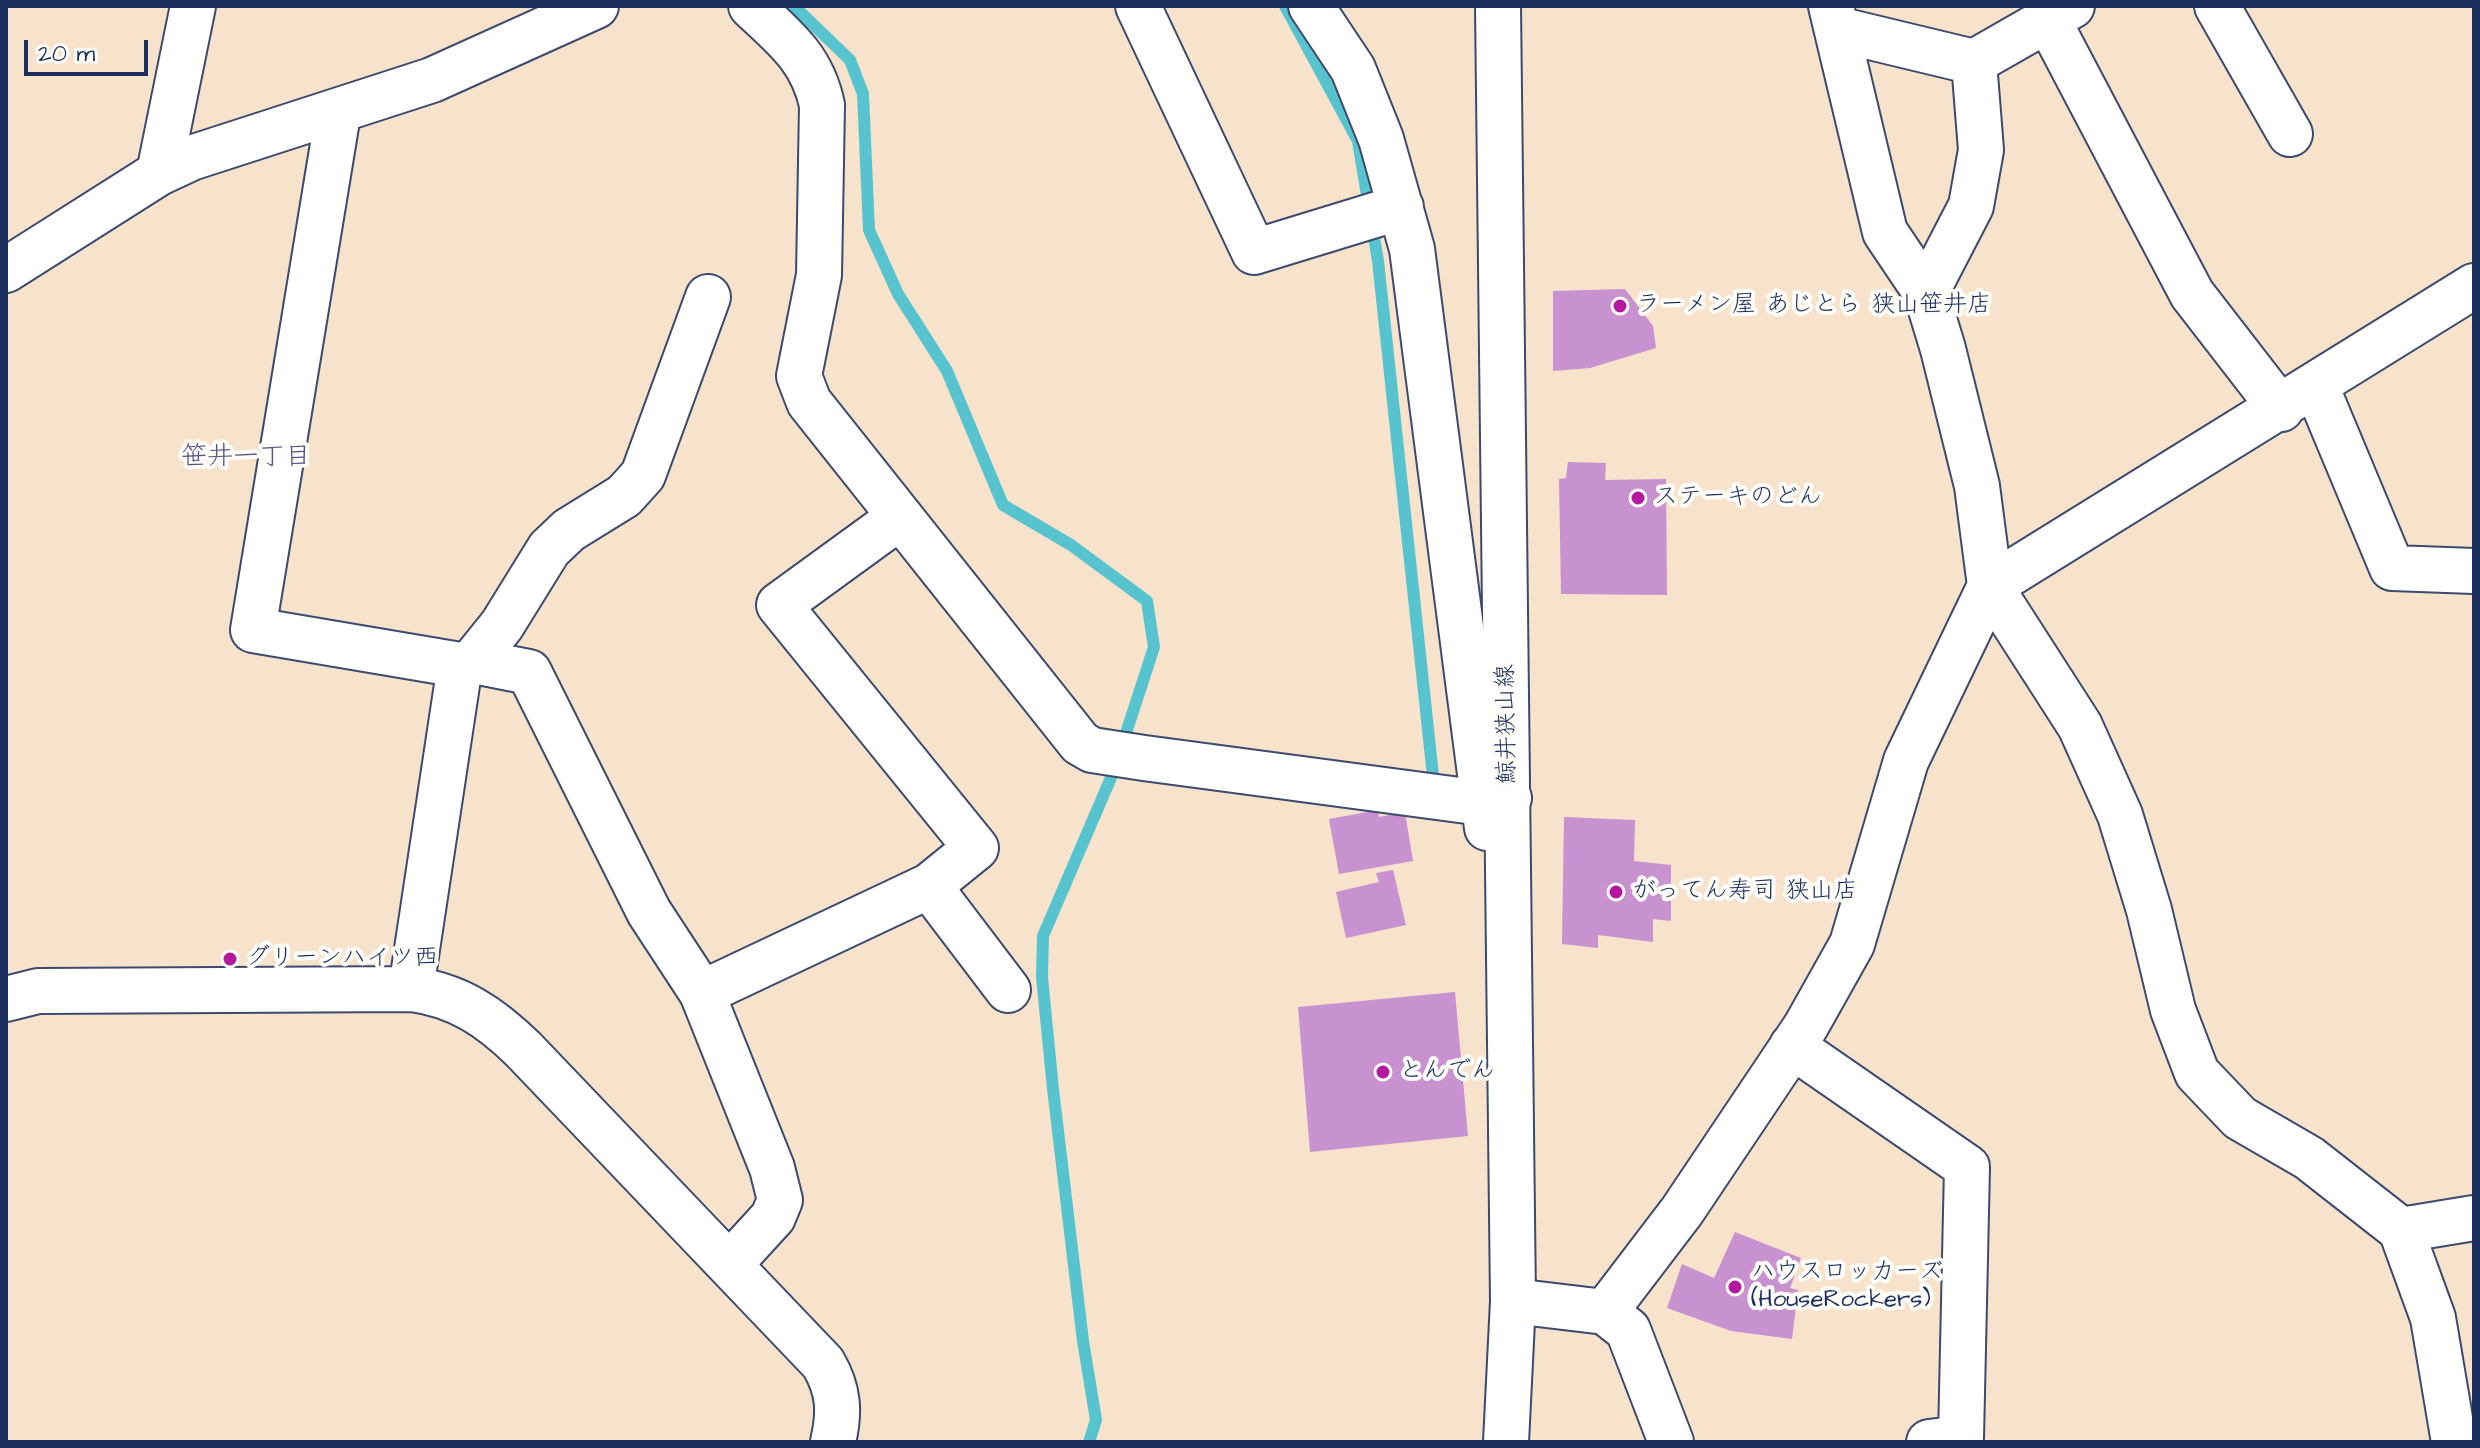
<!DOCTYPE html>
<meta charset="utf-8">
<style>
body{margin:0}
#map{position:relative;width:2480px;height:1448px;overflow:hidden;background:#f7e3cc;font-family:"Architects Daughter",sans-serif}
canvas{display:block}
.frame{position:absolute;inset:0;border:8px solid #1b2f5e;pointer-events:none}
.scale{position:absolute;left:24px;top:40px;width:124px;height:36px;box-sizing:border-box;border:4px solid #1b2f5e;border-top:0;padding-left:10px;font-size:24px;line-height:28px;white-space:nowrap;color:#1b2f5e;-webkit-text-stroke:6px #fdfcf7;paint-order:stroke}
</style>
<div id="map">
<canvas width="2480" height="1448"></canvas>
<div class="frame"></div>
<div class="scale">20 m</div>
</div>
<script>
const ctx = document.querySelector('canvas').getContext('2d');
ctx.lineJoin = 'round';
function stroke(path, color, width, dash) { ctx.strokeStyle = color; ctx.lineWidth = width; ctx.lineCap = dash ? 'butt' : 'round'; ctx.setLineDash(dash || []); ctx.stroke(path); }
function fill(path, color) { ctx.fillStyle = color; ctx.fill(path, 'evenodd'); }
function label(font, color, halo, rows, align = 'center') {
  ctx.font = font + ' "Architects Daughter","Klee One",sans-serif'; ctx.lineWidth = 8; ctx.setLineDash([]); ctx.textBaseline = 'middle'; ctx.strokeStyle = halo; ctx.fillStyle = color; for (const [text, x, y, turn = 0] of rows) {
    ctx.save(); ctx.translate(x, y); ctx.rotate((+turn || 0) * Math.PI / 180); ctx.textAlign = isNaN(turn) ? turn : align; if (halo) ctx.strokeText(text, 0, 0); ctx.fillText(text, 0, 0); ctx.restore();
  }
}
const stream = new Path2D(`
 M 794,6 L 850,60 L 863,94 L 869,230 L 898,294 L 947,371 L 1003,505 L 1071,545 L 1147,601 L 1154,647 L 1113,773 L 1043,936 L 1042,977 L 1053,1089 L 1083,1341 L 1096,1420 L 1089,1442
 M 1285,6 L 1358,141 L 1378,261 L 1433,776`);
const building = new Path2D(`
 M 1625,289 L 1653,326 L 1656,348 L 1590,368 L 1553,371 L 1553,291 Z
 M 1568,462 L 1606,463 L 1605,480 L 1666,479 L 1667,595 L 1561,594 L 1559,479 L 1566,478 Z
 M 1378,810 L 1379,817 L 1405,812 L 1413,861 L 1339,874 L 1329,819 Z
 M 1564,817 L 1635,820 L 1634,861 L 1671,865 L 1671,921 L 1653,919 L 1653,942 L 1598,935 L 1598,948 L 1562,944 Z
 M 1393,870 L 1406,925 L 1346,938 L 1336,892 L 1379,882 L 1376,873 Z
 M 1455,992 L 1468,1136 L 1310,1152 L 1298,1007 Z
 M 1735,1232 L 1801,1258 L 1790,1288 L 1798,1290 L 1792,1339 L 1731,1331 L 1667,1308 L 1682,1264 L 1714,1278 Z`);
const minor = new Path2D(`
 M 751,6 C 785,38 812,58 822,105 L 819,275 L 799,376 L 809,402 L 1080,743 L 1092,750 L 1144,758 L 1482,803 L 1509,798
 M 1138,6 L 1254,252 L 1401,207
 M 1311,6 L 1353,69 L 1381,139 L 1412,249 L 1487,828
 M 1831,6 L 1885,232 L 1926,293 L 1943,349 L 1977,486 L 1990,586 L 2080,726 L 2120,815 L 2149,910 L 2173,1010 L 2197,1073 L 2240,1118 L 2309,1158 L 2401,1230 L 2474,1218
 M 2217,6 L 2290,134
 M 2048,20 L 2192,294 L 2281,409
 M 1837,29 L 1974,62 L 2072,6
 M 338,114 L 253,630 L 460,665 L 411,989
 M 159,173 L 193,6
 M 6,270 L 159,173 L 191,158 L 432,80 L 596,6
 M 1926,293 L 1971,206 L 1981,150 L 1974,62
 M 708,297 L 643,475 L 624,496 L 569,530 L 549,549 L 502,625 L 473,661 L 529,672 L 649,912 L 702,993 L 772,1168 L 780,1200 L 773,1217 L 730,1264
 M 2316,386 L 2392,568 L 2474,571
 M 929,886 L 1008,990
 M 702,993 L 929,886 L 976,848 L 779,605 L 900,517
 M 6,999 L 38,991 L 411,989 C 458,995 490,1017 523,1049 L 823,1363 C 839,1390 840,1412 833,1442
 M 1792,1046 L 1967,1167 L 1961,1438 L 1929,1442
 M 2401,1230 L 2433,1318 L 2454,1442
 M 1513,1301 L 1605,1312 L 1628,1330 L 1671,1442
 M 1605,1312 L 1682,1211 L 1806,1026 L 1852,944 L 1906,761 L 1990,586 L 2474,286`);
const major = new Path2D(`
 M 1498,6 L 1513,1301 L 1506,1442`);
const markers = [
 [1620,306,8,"#b5179e"],
 [1638,498,8,"#b5179e"],
 [1616,892,8,"#b5179e"],
 [230,959,8,"#b5179e"],
 [1383,1072,8,"#b5179e"],
 [1735,1287,8,"#b5179e"]
];
const poiNames = [
 ["ラーメン屋 あじとら 狭山笹井店",1636,306],
 ["ステーキのどん",1654,498],
 ["がってん寿司 狭山店",1632,892],
 ["グリーンハイツ西",246,959],
 ["とんでん",1399,1072],
 ["ハウスロッカーズ",1751,1273],
 ["(HouseRockers)",1751,1301]
];
const streetNames = [
 ["鯨井狭山線",1508,724,-91]
];
const neighbourhoodNames = [
 ["笹井一丁目",246,459]
];
stroke(stream, '#56c3ce', 12);
fill(building, '#c891cf');
stroke(minor, '#3c4a6e', 48);
stroke(major, '#3c4a6e', 48);
stroke(minor, '#fff', 44);
stroke(major, '#fff', 44);
for (const [x, y, r, color] of markers) { const dot = new Path2D(); dot.arc(x, y, r, 0, 2 * Math.PI); ctx.fillStyle = color; ctx.fill(dot); stroke(dot, '#fdfcf7', 3); }
label('24px', '#1b2f5e', '#fdfcf7', poiNames, 'left');
label('24px', '#1b2f5e', '#fdfcf7', streetNames);
label('26px', '#585186', '#fdfcf7', neighbourhoodNames);
</script>
